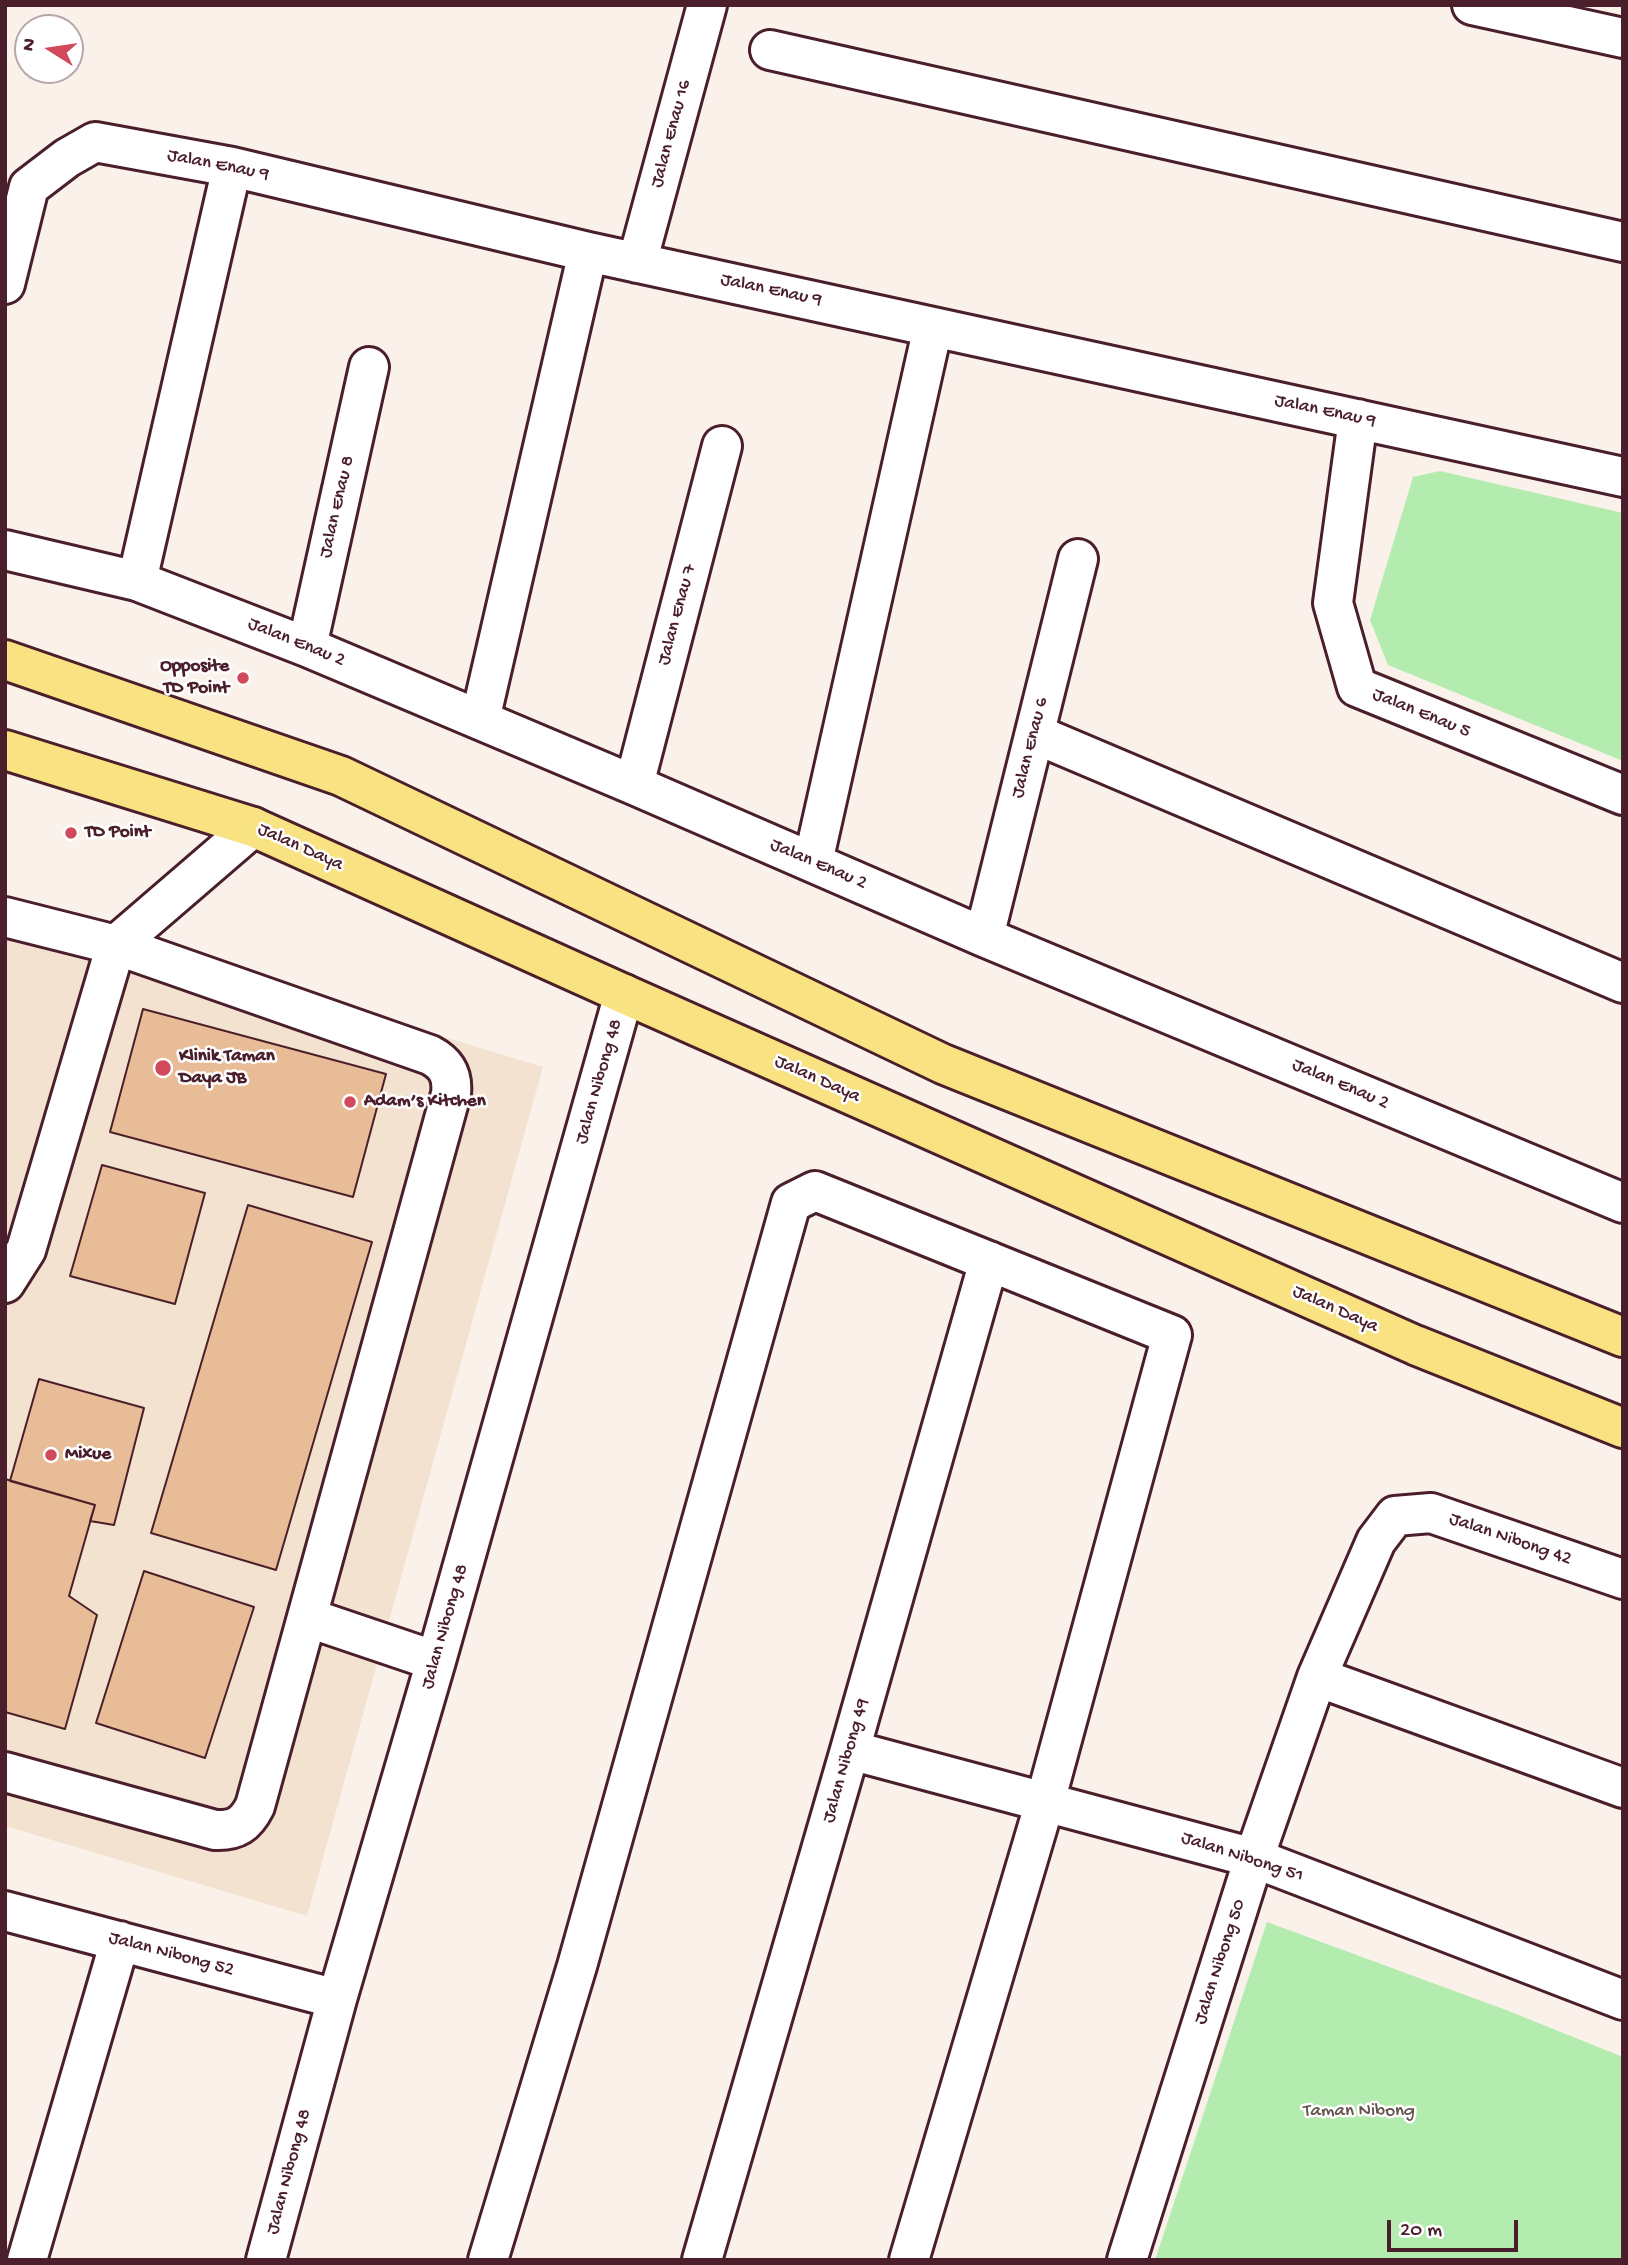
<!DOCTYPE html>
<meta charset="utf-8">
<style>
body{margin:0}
#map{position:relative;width:1628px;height:2265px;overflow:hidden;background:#faf2ea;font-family:"Gochi Hand",sans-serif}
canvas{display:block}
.frame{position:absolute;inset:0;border:7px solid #4a1f2b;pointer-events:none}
.north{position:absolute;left:14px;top:14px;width:70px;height:70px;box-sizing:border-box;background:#fff;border:2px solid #b7a5aa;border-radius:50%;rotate:282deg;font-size:19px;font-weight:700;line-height:28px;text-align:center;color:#4a1f2b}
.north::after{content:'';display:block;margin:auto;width:24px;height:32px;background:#d1495b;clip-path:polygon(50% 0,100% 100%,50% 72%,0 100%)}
.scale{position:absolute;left:1387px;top:2220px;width:131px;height:32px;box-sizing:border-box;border:4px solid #4a1f2b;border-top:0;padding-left:9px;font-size:21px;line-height:24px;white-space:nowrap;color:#4a1f2b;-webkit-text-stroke:5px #fff;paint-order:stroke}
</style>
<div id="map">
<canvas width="1628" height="2265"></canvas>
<div class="frame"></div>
<div class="north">N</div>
<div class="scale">20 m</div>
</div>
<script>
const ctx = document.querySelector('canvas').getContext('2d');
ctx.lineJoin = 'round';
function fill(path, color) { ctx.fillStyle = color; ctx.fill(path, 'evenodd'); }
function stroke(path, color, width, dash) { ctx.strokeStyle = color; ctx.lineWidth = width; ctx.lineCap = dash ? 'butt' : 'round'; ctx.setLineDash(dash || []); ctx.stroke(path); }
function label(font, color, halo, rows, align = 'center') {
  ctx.font = font + ' "Gochi Hand",sans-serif'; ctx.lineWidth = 5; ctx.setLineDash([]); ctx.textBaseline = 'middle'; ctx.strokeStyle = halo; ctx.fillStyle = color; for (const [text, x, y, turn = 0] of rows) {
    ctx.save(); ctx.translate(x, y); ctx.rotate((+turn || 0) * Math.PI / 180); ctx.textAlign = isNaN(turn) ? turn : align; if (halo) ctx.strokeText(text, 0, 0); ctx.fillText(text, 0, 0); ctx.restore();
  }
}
const built = new Path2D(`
 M 5,904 L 543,1067 L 307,1916 L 5,1826 Z`);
const green = new Path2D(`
 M 1440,471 L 1623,513 L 1623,761 L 1388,665 L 1370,620 L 1413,477 Z
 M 1267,1922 L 1506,2010 L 1623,2057 L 1623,2260 L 1155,2260 Z`);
const building = new Path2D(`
 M 143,1009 L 386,1074 L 353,1197 L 110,1132 Z
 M 102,1165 L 205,1193 L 175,1304 L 70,1276 Z
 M 248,1205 L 372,1242 L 276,1570 L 151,1533 Z
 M 39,1379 L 144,1408 L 114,1525 L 90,1521 L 95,1505 L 10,1481 Z
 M 5,1479 L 95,1505 L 69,1596 L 97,1615 L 65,1729 L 5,1712 Z
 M 144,1571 L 254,1607 L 205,1758 L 96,1723 Z`);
const minor = new Path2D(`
 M 1472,5 L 1623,38
 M 770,50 L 1623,242
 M 637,263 L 707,5
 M 5,284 L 29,187 L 67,158 L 95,142 L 232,167 L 588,252 L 1623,477
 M 1358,419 L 1333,603 L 1357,687 L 1623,795
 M 5,550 L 137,581 L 307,647 L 634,785 L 984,937 L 1623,1203
 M 137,581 L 232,167
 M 307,647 L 369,367
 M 480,720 L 588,252
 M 1035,734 L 1623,983
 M 634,785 L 722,446
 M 813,862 L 933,327
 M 5,917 L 116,945 L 253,827
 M 984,937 L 1078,559
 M 5,1283 L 26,1250 L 116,945 L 430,1055 C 447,1064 453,1075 451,1094 L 255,1806 C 246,1824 236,1831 215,1830 L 5,1772
 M 309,1618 L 436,1661
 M 1317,1677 L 1623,1788
 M 850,1750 L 1254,1858 L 1623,2000
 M 5,1911 L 337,1999
 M 27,2260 L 120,1941
 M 266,2260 L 337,1999 L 436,1661 L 624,994
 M 488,2260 L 577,1966 L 791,1203 L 815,1191 L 1172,1335 L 1045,1802 L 909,2260
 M 702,2260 L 850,1750 L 989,1261
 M 1127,2260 L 1254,1858 L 1317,1677 L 1376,1541 L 1395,1516 L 1431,1513 L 1623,1579`);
const major = new Path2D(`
 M 5,660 L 341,776 L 943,1064 L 1623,1337
 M 5,750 L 253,827 L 624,994 L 1415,1345 L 1623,1428`);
const markers = [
 [243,678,7,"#d1495b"],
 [71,833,7,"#d1495b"],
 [163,1068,9,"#d1495b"],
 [350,1102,7,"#d1495b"],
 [51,1455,7,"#d1495b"]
];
const streetNames = [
 ["Jalan Enau 16",672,134,-75],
 ["Jalan Enau 9",218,166,11],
 ["Jalan Enau 9",771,291,12],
 ["Jalan Enau 9",1325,412,12],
 ["Jalan Enau 8",338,507,-77],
 ["Jalan Enau 7",678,615,-75],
 ["Jalan Enau 2",296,643,22],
 ["Jalan Enau 5",1421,714,22],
 ["Jalan Enau 6",1031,748,-76],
 ["Jalan Daya",300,848,24],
 ["Jalan Enau 2",818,865,23],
 ["Jalan Daya",817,1080,24],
 ["Jalan Nibong 48",600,1082,-74],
 ["Jalan Enau 2",1340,1085,23],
 ["Jalan Daya",1335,1310,24],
 ["Jalan Nibong 42",1510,1540,19],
 ["Jalan Nibong 48",446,1627,-74],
 ["Jalan Nibong 49",847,1761,-74],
 ["Jalan Nibong 51",1242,1858,18],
 ["Jalan Nibong 52",171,1955,15],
 ["Jalan Nibong 50",1221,1962,-72],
 ["Jalan Nibong 48",290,2172,-75]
];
const poiNames = [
 ["Opposite",229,667,"right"],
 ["TD Point",229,689,"right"],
 ["TD Point",85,833],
 ["Klinik Taman",179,1057],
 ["Daya JB",179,1079],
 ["Adam’s Kitchen",364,1102],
 ["Mixue",65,1455]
];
const parkNames = [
 ["Taman Nibong",1359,2112]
];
fill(built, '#f4e2d1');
fill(green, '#b4ebae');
fill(building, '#e7bc97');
stroke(building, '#4a1f2b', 2);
stroke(minor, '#4a1f2b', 44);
stroke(major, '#4a1f2b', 44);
stroke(minor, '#fff', 38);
stroke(major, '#f8e281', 38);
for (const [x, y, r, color] of markers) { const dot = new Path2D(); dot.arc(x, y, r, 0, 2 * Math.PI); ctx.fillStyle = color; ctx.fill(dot); stroke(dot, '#fff', 2.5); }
label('19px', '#4a1f2b', '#fff', streetNames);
label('bold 19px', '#4a1f2b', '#fff', poiNames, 'left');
label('19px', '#64524c', '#fff', parkNames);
</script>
